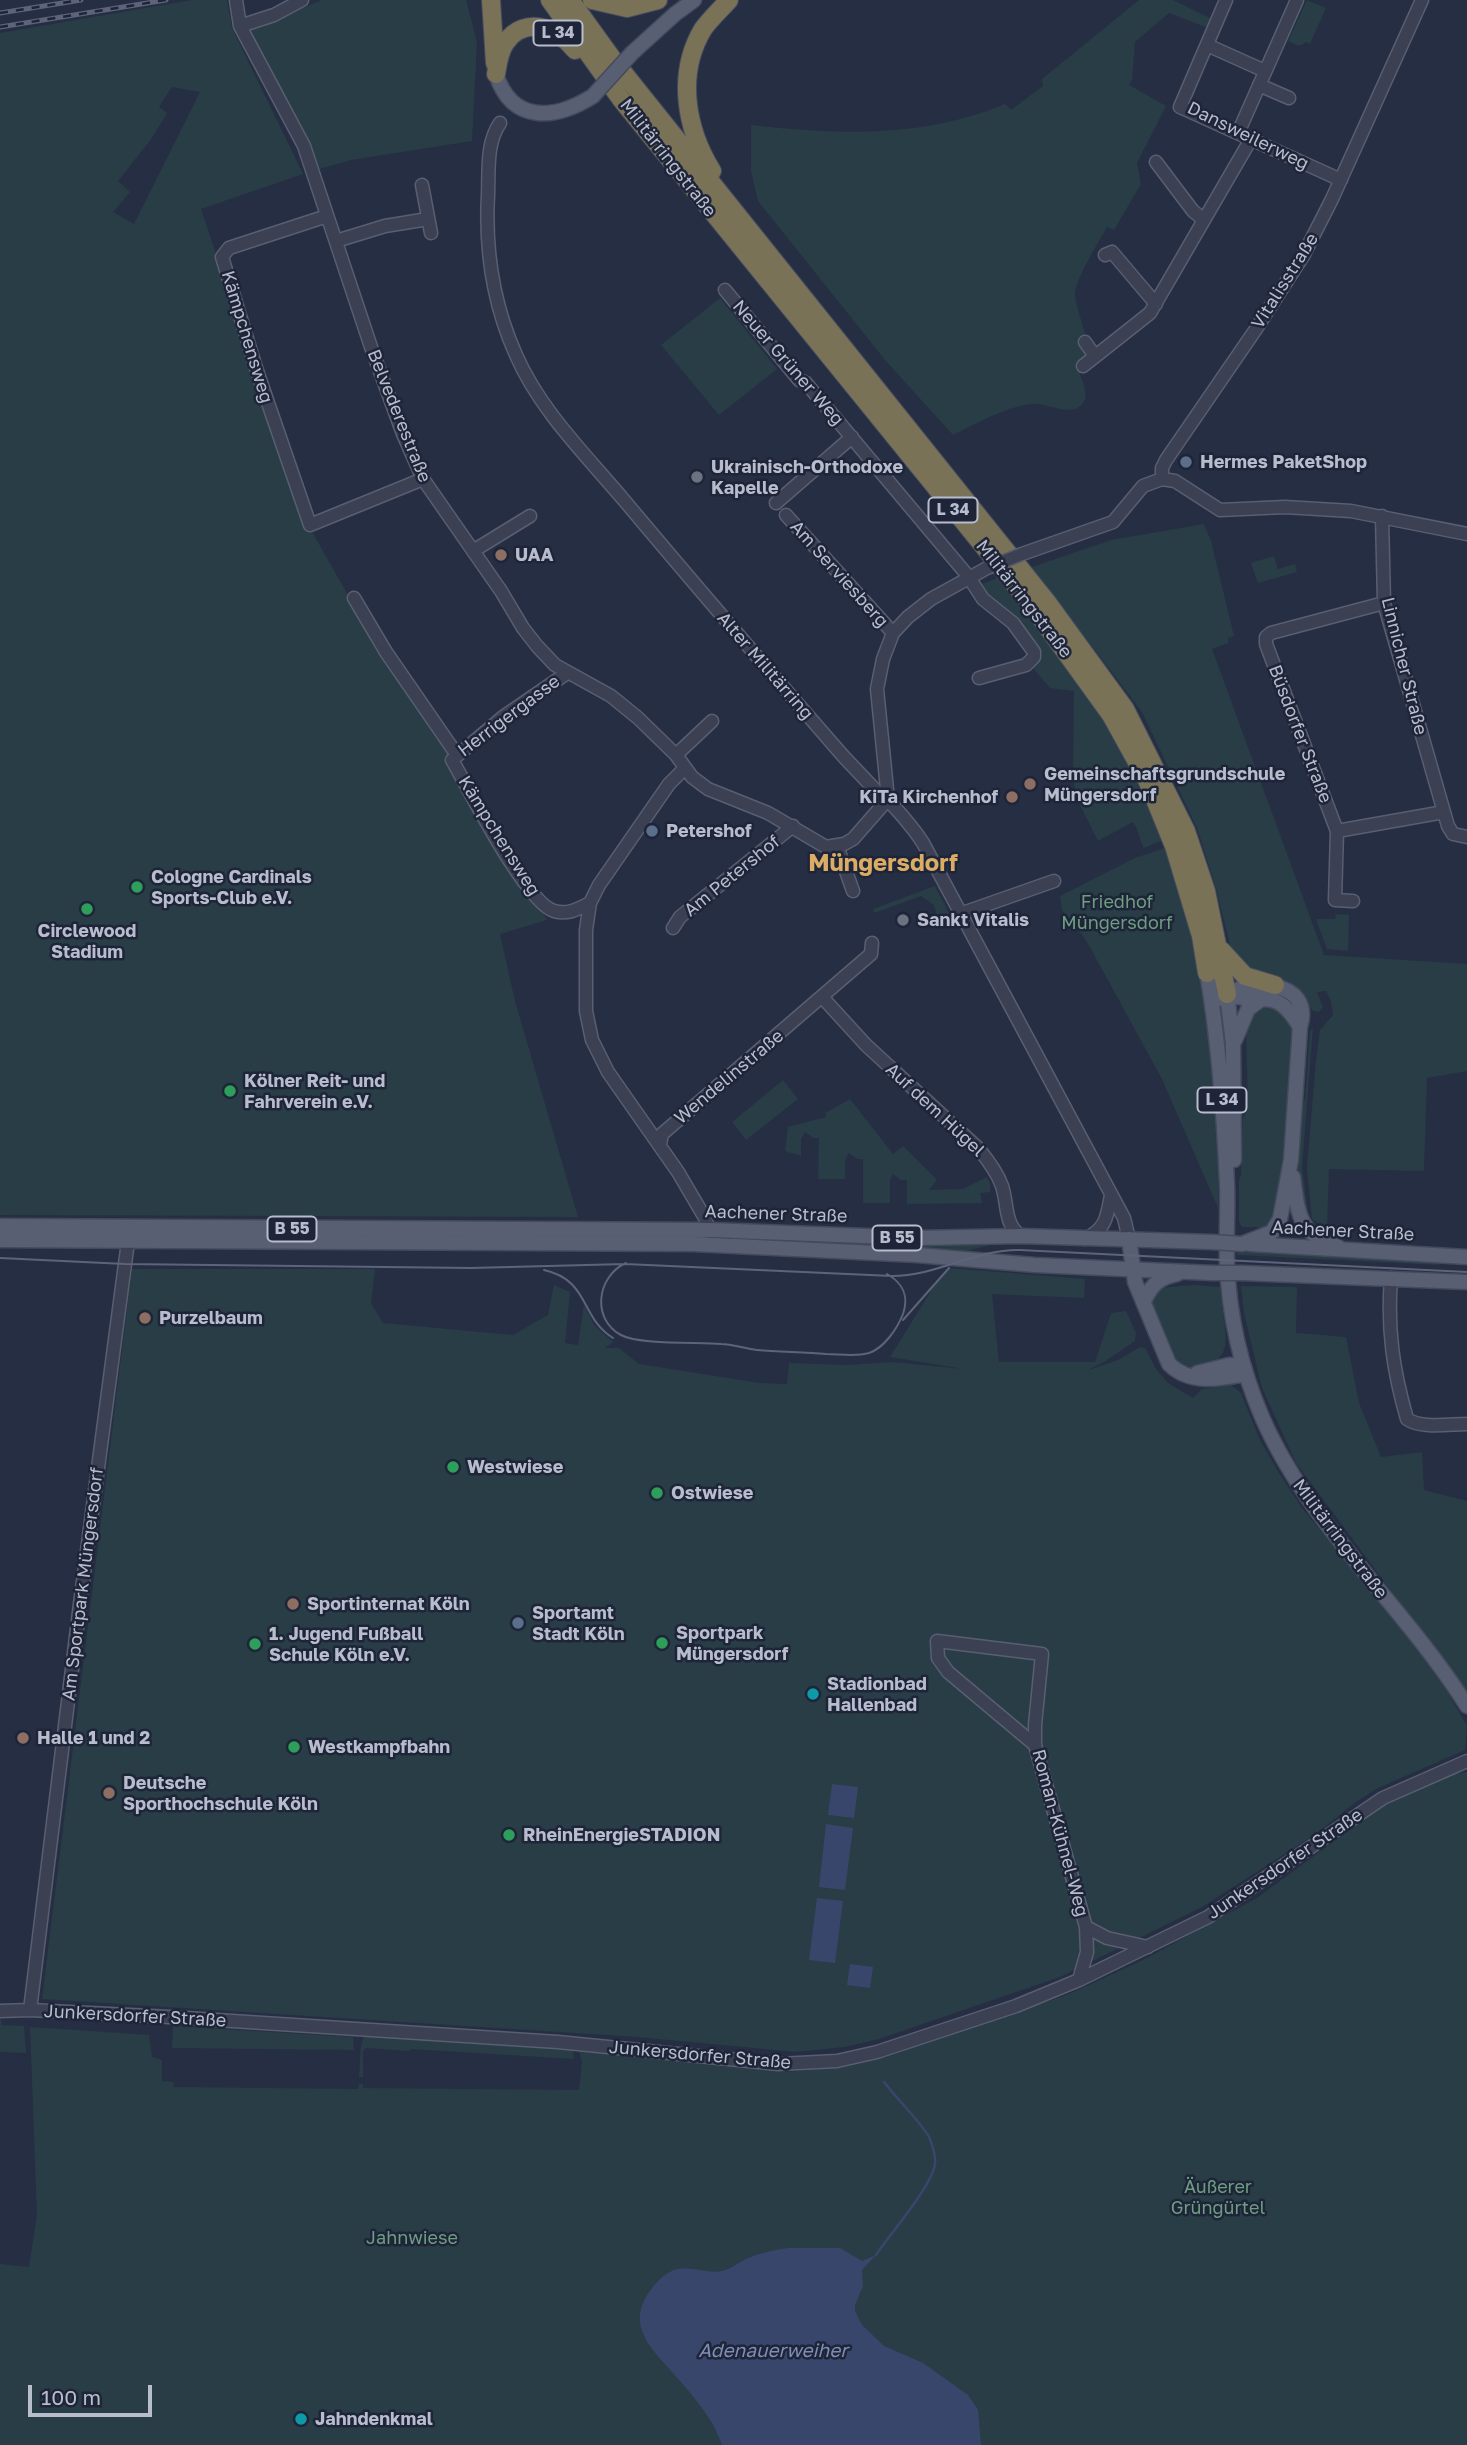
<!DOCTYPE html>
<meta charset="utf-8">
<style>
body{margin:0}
#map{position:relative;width:1467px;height:2445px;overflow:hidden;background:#262e44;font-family:"Golos Text",sans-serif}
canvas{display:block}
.scale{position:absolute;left:28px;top:2385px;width:124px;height:32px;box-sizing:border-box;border:4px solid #b8bdcd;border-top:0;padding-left:9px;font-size:21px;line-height:24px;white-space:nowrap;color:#b8bdcd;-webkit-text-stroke:5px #1f2539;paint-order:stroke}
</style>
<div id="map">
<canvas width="1467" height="2445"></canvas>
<div class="scale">100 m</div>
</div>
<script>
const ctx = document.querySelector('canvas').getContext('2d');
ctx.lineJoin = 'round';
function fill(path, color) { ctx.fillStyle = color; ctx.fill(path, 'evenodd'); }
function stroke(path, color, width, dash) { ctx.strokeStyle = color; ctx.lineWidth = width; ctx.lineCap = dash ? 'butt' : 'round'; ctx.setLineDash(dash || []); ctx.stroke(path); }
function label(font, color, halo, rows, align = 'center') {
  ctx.font = font + ' "Golos Text",sans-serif'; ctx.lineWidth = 5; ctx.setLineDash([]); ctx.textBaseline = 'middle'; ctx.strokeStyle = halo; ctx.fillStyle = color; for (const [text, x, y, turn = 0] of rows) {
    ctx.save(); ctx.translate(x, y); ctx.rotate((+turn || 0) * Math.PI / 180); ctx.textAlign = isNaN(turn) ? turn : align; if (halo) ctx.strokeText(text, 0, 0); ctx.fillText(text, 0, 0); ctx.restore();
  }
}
const green = new Path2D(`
 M 192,0 L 227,0 L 232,28 L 303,174 L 201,209 L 303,516 L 348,595 L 411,696 L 450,751 L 449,758 L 547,920 L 500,934 L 515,1001 L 578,1217 L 0,1215 L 0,33 ZM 172,87 L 200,92 L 134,224 L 113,212 L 130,192 L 118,181 L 152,138 L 167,113 L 159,107 Z
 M 322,0 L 466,0 L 477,42 L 472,141 L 351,160 L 319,169 L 306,134 L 258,48 L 251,30 Z
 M 1139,0 L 1173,0 L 1212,19 L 1208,28 L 1169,13 L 1135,42 L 1132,80 L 1129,85 L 1166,106 L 1137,163 L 1141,184 L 1114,230 L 1107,227 C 1099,242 1077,276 1075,293 C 1074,303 1088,337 1089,353 L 1078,366 C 1079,378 1091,393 1083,403 C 1072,418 1050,404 1036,404 C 1013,403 973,425 953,435 L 885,360 L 758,201 L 751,171 L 751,125 C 837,135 923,138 1005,104 L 1011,110 L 1043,86 L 1042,79 Z
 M 1307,0 L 1326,8 L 1310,44 L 1306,42 L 1299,46 L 1288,41 Z
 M 720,298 L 777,369 L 719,415 L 661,345 Z
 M 1204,524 L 1211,541 L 1234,636 L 1228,638 L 1228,643 L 1212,649 L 1324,955 L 1467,964 L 1467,1071 L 1427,1078 L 1424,1171 L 1329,1169 L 1327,1229 L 1312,1219 L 1307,1168 L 1316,1060 L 1320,1030 L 1333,1015 L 1331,1001 L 1326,991 L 1317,992 L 1323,1007 L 1319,1012 L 1313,1011 L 1300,992 L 1290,983 L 1244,970 L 1232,953 L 1216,888 L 1197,828 L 1142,712 L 1032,567 L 1111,540 Z
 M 1274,556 L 1278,569 L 1295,564 L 1297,572 L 1258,583 L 1251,563 Z
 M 1001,577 L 1107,721 L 1137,776 L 1163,840 L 1144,848 C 1139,839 1139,830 1133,822 L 1098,841 L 1080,805 L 1073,781 L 1074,691 L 1050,688 L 1032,667 L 1038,661 L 979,585 Z
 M 1165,848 L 1190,927 L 1207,1010 L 1218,1140 L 1218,1208 L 1162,1079 L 1086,940 L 1062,910 L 1060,896 L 1135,858 Z
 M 935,886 L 952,919 L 933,928 L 930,920 L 936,912 L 934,905 L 921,896 L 874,913 L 873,909 Z
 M 1336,914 L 1349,915 L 1348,951 L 1327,949 L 1316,919 L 1335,919 Z
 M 1277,1005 L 1293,1027 L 1287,1124 L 1277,1212 L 1272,1227 L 1242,1227 L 1239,1222 L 1239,1180 L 1241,1175 L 1243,1118 L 1248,1108 L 1246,1026 L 1255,1006 Z
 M 1313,1027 L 1302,1167 L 1309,1222 L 1304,1217 L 1297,1159 L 1299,1124 L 1305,1098 L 1310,1032 Z
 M 783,1080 L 798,1099 L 746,1140 L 732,1122 Z
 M 850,1099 L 893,1154 L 903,1146 L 937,1180 L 929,1190 L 963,1189 L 987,1177 L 990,1184 L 990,1192 L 980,1193 L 982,1203 L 907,1204 L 907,1180 L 901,1180 L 893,1174 L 890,1180 L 890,1203 L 863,1203 L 863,1159 L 857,1159 L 849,1153 L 845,1160 L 845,1179 L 818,1179 L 819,1138 L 813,1138 L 805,1132 L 801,1139 L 801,1156 L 785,1151 L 788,1127 L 826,1117 L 825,1113 Z
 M 725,1236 L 996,1241 L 995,1244 L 958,1253 L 736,1242 Z
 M 1237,1250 L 1439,1263 L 1439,1265 L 1237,1255 Z
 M 950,1268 L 1085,1279 L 1084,1298 L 992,1294 L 999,1362 L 1095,1362 L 1111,1313 L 1126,1311 L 1136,1333 L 1135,1341 L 1104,1362 L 1086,1371 L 1118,1360 L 1140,1347 L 1145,1348 L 1156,1369 L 1168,1383 L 1193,1398 L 1202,1389 L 1230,1384 L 1241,1393 L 1260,1440 L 1279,1473 L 1302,1508 L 1438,1675 L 1467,1726 L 1465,1750 L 1376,1789 L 1356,1802 L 1313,1836 L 1202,1907 L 1060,1977 L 879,2039 L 845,2047 L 796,2052 L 637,2037 L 42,1999 L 132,1269 L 375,1269 L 371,1303 L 383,1323 L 513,1335 L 548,1315 L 554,1285 L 570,1292 L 565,1343 L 578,1345 L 584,1304 L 594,1325 L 613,1342 L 605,1348 L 619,1348 L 639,1364 L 760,1383 L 787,1384 L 789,1363 L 847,1365 L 892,1362 L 964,1369 L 890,1357 L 934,1286 Z
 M 1195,1285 L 1220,1287 C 1221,1302 1228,1335 1225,1347 C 1220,1366 1192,1376 1177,1362 C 1170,1357 1151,1312 1151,1303 C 1151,1297 1153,1293 1156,1288 Z
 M 1241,1286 L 1297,1287 L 1296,1333 L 1346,1337 L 1359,1403 L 1381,1457 L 1422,1452 L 1424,1490 L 1467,1501 L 1467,1693 L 1296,1463 L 1262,1388 L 1244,1313 Z
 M 1467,1772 L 1467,2445 L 0,2445 L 0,2264 L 29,2267 L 37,2215 L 30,2027 L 149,2035 L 152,2057 L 162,2060 L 162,2081 L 173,2082 L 174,2087 L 358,2089 L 359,2084 L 363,2084 L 363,2088 L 579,2090 L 582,2061 L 578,2048 L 786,2072 L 844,2067 L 887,2057 L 1069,1994 L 1145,1959 L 1257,1898 L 1379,1808 L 1451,1774 Z
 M 0,2017 L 2,2025 L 24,2026 L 26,2053 L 0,2052 Z
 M 173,2026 L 353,2037 L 354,2050 L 172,2048 Z
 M 364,2036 L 573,2048 L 574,2059 L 411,2049 L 410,2051 L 366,2048 L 363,2051 L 363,2077 L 359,2077 L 361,2045 Z`);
const water = new Path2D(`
 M 832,1784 L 858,1787 L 854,1818 L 828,1815 Z
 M 826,1824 L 853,1828 L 845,1890 L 819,1887 Z
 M 817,1898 L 843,1901 L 835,1963 L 809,1960 Z
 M 850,1964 L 873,1967 L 870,1988 L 847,1985 Z
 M 788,2248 L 840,2248 L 862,2261 L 876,2255 L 862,2270 L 863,2286 L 855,2305 L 855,2311 L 862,2325 L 884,2346 L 923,2363 L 968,2395 L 978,2410 L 981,2445 L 722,2445 C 714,2421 698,2402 681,2382 C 659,2355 622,2329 650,2291 C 656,2282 664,2274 674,2270 C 690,2265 706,2274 722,2271 C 731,2269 738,2263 746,2259 C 759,2253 774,2250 788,2248 Z`);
const stream = new Path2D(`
 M 876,2255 C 890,2234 932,2186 935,2164 C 936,2157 932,2143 929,2137 C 920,2121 896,2098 884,2082`);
const minor = new Path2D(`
 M 236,0 L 240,26 L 304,146 L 371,347 L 403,434 L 423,479 L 501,591 L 523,628 L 537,646 L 555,665 L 611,696 L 638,718 L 676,755 L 692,777 L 708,789 L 768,813 L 826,847 L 844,844 L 853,839 L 888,799
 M 1226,0 L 1180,107 L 1341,180
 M 240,26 L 274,15 L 302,0
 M 1207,45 L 1265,71
 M 1259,85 L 1289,98
 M 500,123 C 486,143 489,171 488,195 C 485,250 493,304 516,355 C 540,410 585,454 623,499 C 696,586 770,672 844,757 L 881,796 C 891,800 916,832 923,843 L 1124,1218 L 1129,1239
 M 1238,133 L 1297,0
 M 1156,162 L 1193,211 L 1204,220
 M 422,185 L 431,233
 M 327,216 L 229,248 L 222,257 L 256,368 L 310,525 L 423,479
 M 336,241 L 385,226 L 428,219
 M 1105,255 L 1112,252 L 1156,304
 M 725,290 L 799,380 L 806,383 L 968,576 L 983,599 L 1013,623 L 1034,652 L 1034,657 L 1026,665 L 979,678
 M 1085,342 L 1095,356
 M 1083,366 L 1150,313 L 1251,139
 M 1162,479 L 1162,468 L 1166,460 L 1256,329 L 1303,256 L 1332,199 L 1422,0
 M 776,503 L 852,437
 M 786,515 L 893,633
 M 1382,516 L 1384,603 L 1448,826 L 1453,834 L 1467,837
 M 473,551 L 530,516
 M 1022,554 L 1113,522 L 1143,486 L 1162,479 L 1175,481 L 1220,510 L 1285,507 L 1351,511 L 1467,534
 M 354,598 L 386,652 L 457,755
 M 567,673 L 503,717 L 452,760 C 469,789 526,903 554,911 C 568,915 578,909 590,903
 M 676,755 L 712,721
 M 685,768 L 669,784 L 599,885 L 590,903 L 586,930 L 586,1011 L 592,1040 L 608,1072 L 678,1172 L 705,1218 L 709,1230 L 732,1246
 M 888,799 L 877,689 L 883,659 L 893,633 L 908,617 L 931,599 L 987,568
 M 1337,831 L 1444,812
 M 837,846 L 853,891
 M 1353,901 L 1335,900 L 1337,831 L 1266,644 L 1266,637 L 1271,633 L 1384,603
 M 960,914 L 1054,881
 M 673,928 L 680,917 L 793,826
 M 823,998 L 866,1045 L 978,1148 C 988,1160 997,1172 1002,1186 C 1008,1204 1004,1225 1021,1236
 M 660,1144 L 662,1134 L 871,954 L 872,943
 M 1085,1239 C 1106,1229 1107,1217 1111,1195
 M 1391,1278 C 1387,1329 1393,1370 1407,1419 C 1421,1429 1450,1424 1467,1424
 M 1035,1745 L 948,1672 L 938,1658 L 937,1641 L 1042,1654 L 1035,1725 L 1035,1745 L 1086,1927 L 1087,1952 L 1079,1980
 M 1086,1927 L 1107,1938 L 1148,1947
 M 30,2010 L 80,1604 L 125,1264 L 128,1242 L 126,1233
 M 0,2011 L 30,2010 L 170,2017 L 558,2042 L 779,2064 L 837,2061 L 877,2052 L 1016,2006 L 1079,1980 L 1208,1917 L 1383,1798 L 1467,1761`);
const major = new Path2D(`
 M 632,53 L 675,14 L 694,0
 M 496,74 C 512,124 555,120 593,96
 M 1207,973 C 1219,1042 1224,1113 1227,1184 C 1228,1210 1226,1237 1227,1263 C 1229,1316 1241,1368 1262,1417 C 1310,1527 1404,1606 1467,1706
 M 1227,994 L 1233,1044 L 1234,1160
 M 1232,996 C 1269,1003 1277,989 1300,1027
 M 1222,999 C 1245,976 1315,979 1300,1027 L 1291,1160 L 1280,1219 L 1272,1232 L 1242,1244
 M 1235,1040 L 1248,1009 L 1263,998
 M 1293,1177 C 1298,1213 1298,1234 1338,1247
 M 0,1226 L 709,1230 L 917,1238 L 1021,1236 L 1212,1242
 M 1129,1239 L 1135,1282 L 1169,1364 C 1190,1385 1220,1379 1246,1374
 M 0,1240 L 694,1244 L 917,1255 L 1035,1265 L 1213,1273
 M 1250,1244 L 1467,1257
 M 1243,1273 L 1467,1282
 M 1144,1301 C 1152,1284 1159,1278 1177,1274
 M 1197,1373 L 1229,1365 L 1243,1365`);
const highway = new Path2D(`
 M 491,0 L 495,63
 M 550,0 L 621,99 L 1033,607 L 1111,715 L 1148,782 L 1174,846 L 1201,936 L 1207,973
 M 570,0 L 614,61 L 1047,602 L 1125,709 L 1186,831 L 1206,891 L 1227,994
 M 592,0 L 627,8 L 658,0
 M 496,74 C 498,63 499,51 506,42 C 525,15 558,28 575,50
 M 712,171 C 686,129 676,74 703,29 C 710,19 721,9 729,0
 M 1221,950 L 1245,976 L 1275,985`);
const tram = new Path2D(`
 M 0,1258 L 125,1264 L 471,1268 L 625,1264 L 892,1276 C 937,1276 975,1249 1020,1250 L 1467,1272
 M 626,1263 C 597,1276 591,1319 621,1335 C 639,1345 697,1342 721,1344 C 733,1344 745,1349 757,1350 C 780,1352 803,1352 826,1354 C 840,1354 856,1357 869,1353 C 884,1348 897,1329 903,1314 C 909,1297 903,1283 887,1274
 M 544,1270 C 590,1280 580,1318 613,1338
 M 903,1320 L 949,1268`);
const rail = new Path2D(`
 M 0,13 L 81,0
 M 0,27 L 166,0`);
const minorBridge = new Path2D(`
 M 987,568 L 1022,554`);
const majorBridge = new Path2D(`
 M 593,96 L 632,53
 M 1212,1242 L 1242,1244
 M 1213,1273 L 1243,1273`);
const markers = [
 [1186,462,7,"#5c6f8a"],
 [697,477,7,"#6b7280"],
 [501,555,7,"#8d6e63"],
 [1030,784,7,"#8d6e63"],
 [1012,797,7,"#8d6e63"],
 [652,831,7,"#5c6f8a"],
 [137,887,7,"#2e9e5b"],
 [87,909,7,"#2e9e5b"],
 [903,920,7,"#6b7280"],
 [230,1091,7,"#2e9e5b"],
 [145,1318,7,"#8d6e63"],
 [453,1467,7,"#2e9e5b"],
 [657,1493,7,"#2e9e5b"],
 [293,1604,7,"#8d6e63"],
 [518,1623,7,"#5c6f8a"],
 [662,1643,7,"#2e9e5b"],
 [255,1644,7,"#2e9e5b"],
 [813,1694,7,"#0f9aa8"],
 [23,1738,7,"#8d6e63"],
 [294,1747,7,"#2e9e5b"],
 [109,1793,7,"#8d6e63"],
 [509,1835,7,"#2e9e5b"],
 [301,2419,7,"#0f9aa8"]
];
const shields = [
 [558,33,49],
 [953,510,49],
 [1222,1100,49],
 [292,1229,49],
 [897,1238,49]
];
const shieldNames = [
 ["L 34",558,33],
 ["L 34",953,510],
 ["L 34",1222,1100],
 ["B 55",292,1229],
 ["B 55",897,1238]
];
const streetNames = [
 ["Dansweilerweg",1248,136,26],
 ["Militärringstraße",668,158,52],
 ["Vitalisstraße",1285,281,-58],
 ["Kämpchensweg",247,337,73],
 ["Neuer Grüner Weg",788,363,49],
 ["Belvederestraße",399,416,68],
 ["Am Serviesberg",839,574,48],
 ["Militärringstraße",1024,599,52],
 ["Alter Militärring",765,666,49],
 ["Linnicher Straße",1404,666,76],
 ["Herrigergasse",509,716,-37],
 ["Büsdorfer Straße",1300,734,69],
 ["Kämpchensweg",499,836,58],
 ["Am Petershof",732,876,-39],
 ["Wendelinstraße",729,1077,-40],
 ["Auf dem Hügel",935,1110,43],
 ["Aachener Straße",776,1214,2],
 ["Aachener Straße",1343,1231,3],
 ["Militärringstraße",1340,1539,53],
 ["Am Sportpark Müngersdorf",83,1584,-83],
 ["Roman-Kühnel-Weg",1060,1833,75],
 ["Junkersdorfer Straße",1285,1864,-34],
 ["Junkersdorfer Straße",135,2016,3],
 ["Junkersdorfer Straße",700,2055,5]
];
const poiNames = [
 ["Hermes PaketShop",1200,462],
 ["Ukrainisch-Orthodoxe",711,467],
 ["Kapelle",711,488],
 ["UAA",515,555],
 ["Gemeinschaftsgrundschule",1044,774],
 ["Müngersdorf",1044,795],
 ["KiTa Kirchenhof",998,797,"right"],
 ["Petershof",666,831],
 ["Cologne Cardinals",151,877],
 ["Sports-Club e.V.",151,898],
 ["Sankt Vitalis",917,920],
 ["Circlewood",87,931,"center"],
 ["Stadium",87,952,"center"],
 ["Kölner Reit- und",244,1081],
 ["Fahrverein e.V.",244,1102],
 ["Purzelbaum",159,1318],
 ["Westwiese",467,1467],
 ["Ostwiese",671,1493],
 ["Sportinternat Köln",307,1604],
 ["Sportamt",532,1613],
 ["Stadt Köln",532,1634],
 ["Sportpark",676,1633],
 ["Müngersdorf",676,1654],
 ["1. Jugend Fußball",269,1634],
 ["Schule Köln e.V.",269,1655],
 ["Stadionbad",827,1684],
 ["Hallenbad",827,1705],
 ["Halle 1 und 2",37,1738],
 ["Westkampfbahn",308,1747],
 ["Deutsche",123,1783],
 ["Sporthochschule Köln",123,1804],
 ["RheinEnergieSTADION",523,1835],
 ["Jahndenkmal",315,2419]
];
const parkNames = [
 ["Friedhof",1117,902],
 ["Müngersdorf",1117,923],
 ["Äußerer",1218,2187],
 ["Grüngürtel",1218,2208],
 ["Jahnwiese",412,2238]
];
const waterNames = [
 ["Adenauerweiher",773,2351]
];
const districtNames = [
 ["Müngersdorf",883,863]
];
fill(green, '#283d45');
fill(water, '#39466b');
stroke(stream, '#39466b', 2.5);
stroke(minor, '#595e71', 15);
stroke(major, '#444a5d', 17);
stroke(highway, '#454b5e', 20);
stroke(minor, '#3b4153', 12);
stroke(major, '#595f73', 14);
stroke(highway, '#797257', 18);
stroke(tram, '#5d647a', 2);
stroke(rail, '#5d647a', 5);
stroke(rail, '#1f2539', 2.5, [8]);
stroke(minorBridge, '#595e71', 15, []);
stroke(majorBridge, '#444a5d', 17, []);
stroke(minorBridge, '#3b4153', 12);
stroke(majorBridge, '#595f73', 14);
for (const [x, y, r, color] of markers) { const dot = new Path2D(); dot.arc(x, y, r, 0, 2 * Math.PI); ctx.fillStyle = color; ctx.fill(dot); stroke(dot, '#1f2539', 2.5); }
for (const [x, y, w] of shields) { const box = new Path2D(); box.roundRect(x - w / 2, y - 12.5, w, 25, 5); ctx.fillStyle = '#1f2539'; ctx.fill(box); stroke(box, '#b8bdcd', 2); }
label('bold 16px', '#b8bdcd', null, shieldNames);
label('18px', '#b8bdcd', '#1f2539', streetNames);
label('bold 18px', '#b8bdcd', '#1f2539', poiNames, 'left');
label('18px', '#6e9e81', '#1f2539', parkNames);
label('italic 19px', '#7e8db4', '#1f2539', waterNames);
label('bold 24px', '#daac66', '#1f2539', districtNames);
</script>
